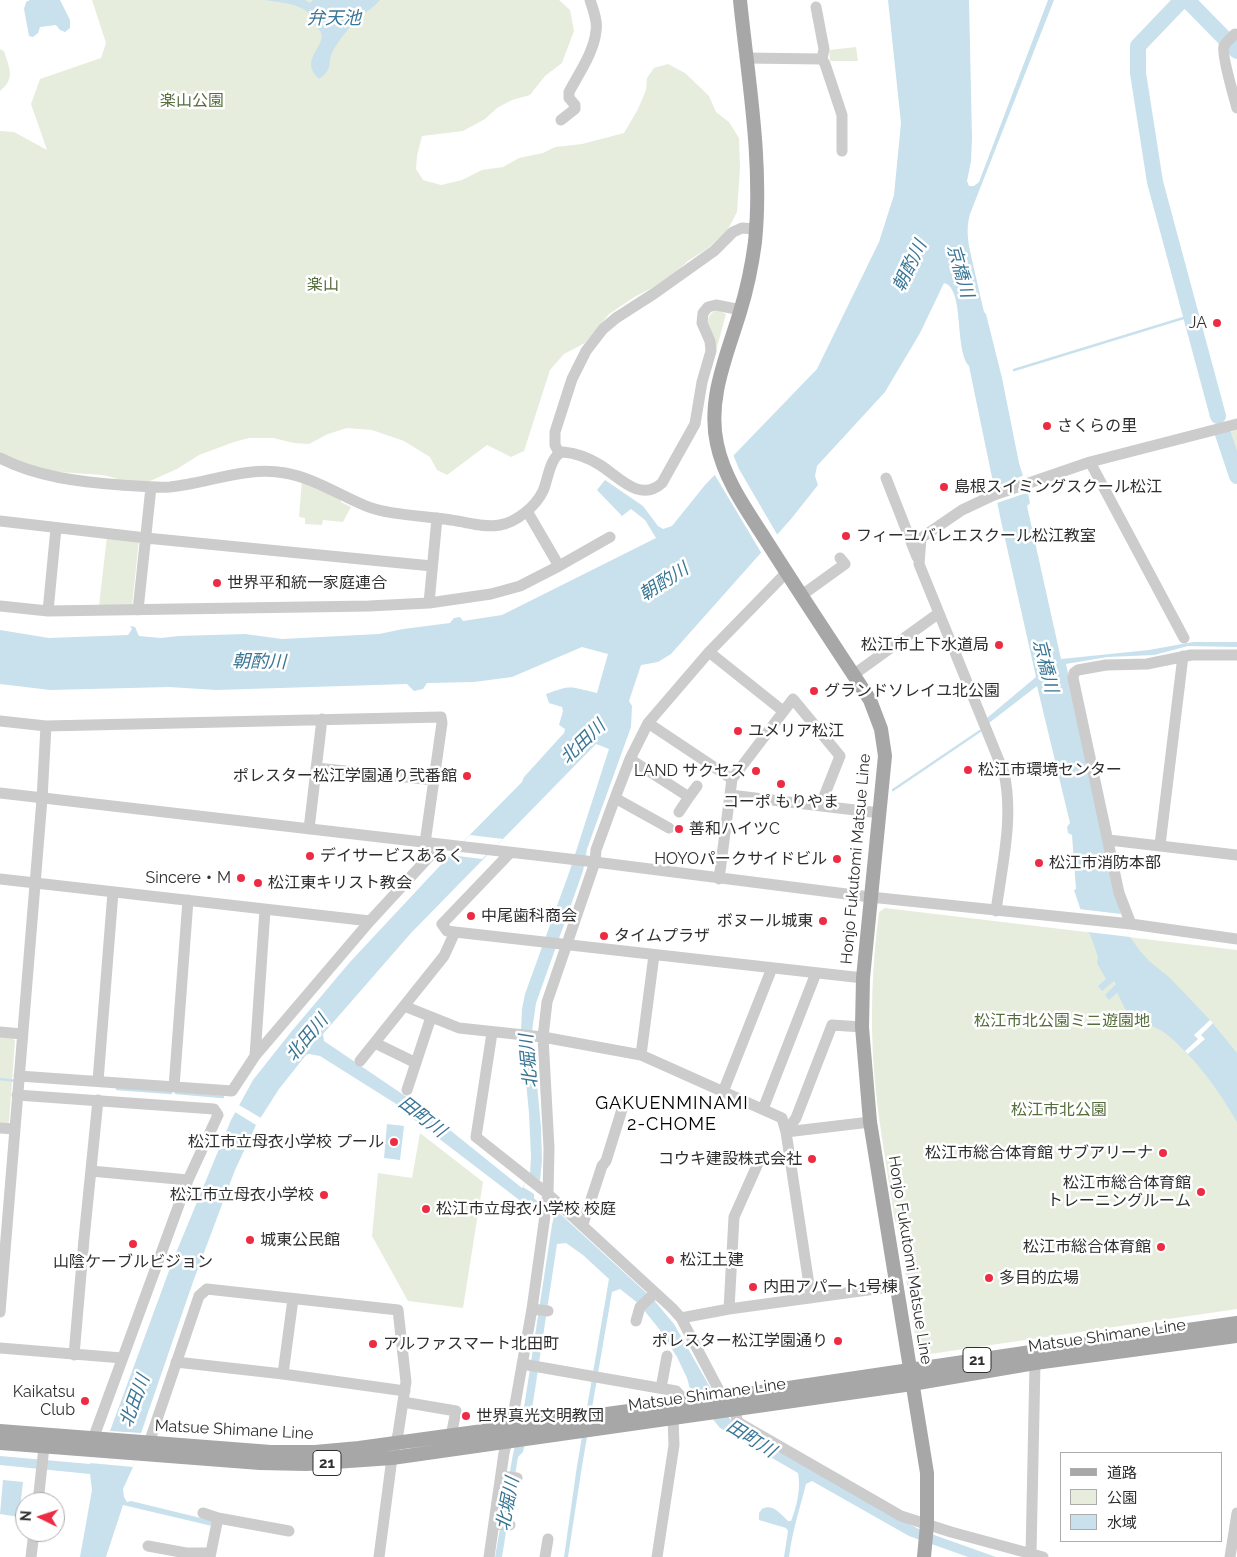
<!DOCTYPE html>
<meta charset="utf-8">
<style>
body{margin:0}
#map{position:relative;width:1237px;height:1557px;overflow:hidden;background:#fff;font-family:Raleway,"Noto Sans JP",sans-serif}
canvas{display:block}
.legend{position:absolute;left:1060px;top:1452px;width:162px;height:90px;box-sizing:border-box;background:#fff;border:1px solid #acacac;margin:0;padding:6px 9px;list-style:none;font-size:15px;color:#2f2f2f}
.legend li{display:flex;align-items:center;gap:10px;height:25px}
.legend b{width:25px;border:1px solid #acacac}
.north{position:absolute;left:15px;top:1492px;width:50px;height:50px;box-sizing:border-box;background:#fff;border:1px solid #acacac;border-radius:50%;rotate:274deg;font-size:14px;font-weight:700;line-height:20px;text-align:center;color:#2f2f2f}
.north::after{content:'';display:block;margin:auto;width:18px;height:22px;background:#ed2b42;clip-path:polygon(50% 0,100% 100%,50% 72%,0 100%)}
</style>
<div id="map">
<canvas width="1237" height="1557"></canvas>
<ul class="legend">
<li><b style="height:6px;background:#a7a7a7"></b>道路</li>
<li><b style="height:14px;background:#e6eddd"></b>公園</li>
<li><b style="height:14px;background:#c8e1ed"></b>水域</li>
</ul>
<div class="north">N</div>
</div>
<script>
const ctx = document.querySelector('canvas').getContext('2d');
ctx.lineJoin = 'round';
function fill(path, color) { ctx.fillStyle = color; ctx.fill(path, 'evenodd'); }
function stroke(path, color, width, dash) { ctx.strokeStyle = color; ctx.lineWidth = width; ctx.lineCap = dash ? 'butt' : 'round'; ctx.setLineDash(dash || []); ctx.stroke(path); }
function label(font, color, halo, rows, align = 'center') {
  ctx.font = font + ' Raleway,"Noto Sans JP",sans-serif'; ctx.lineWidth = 5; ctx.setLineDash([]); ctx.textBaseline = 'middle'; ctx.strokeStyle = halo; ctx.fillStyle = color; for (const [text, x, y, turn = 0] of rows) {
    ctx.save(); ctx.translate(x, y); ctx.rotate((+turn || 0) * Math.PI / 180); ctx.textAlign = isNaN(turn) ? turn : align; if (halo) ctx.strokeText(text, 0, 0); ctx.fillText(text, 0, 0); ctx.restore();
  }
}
const green = new Path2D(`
 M 92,0 L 559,0 L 570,10 L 574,31 L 562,63 L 545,76 L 530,95 L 512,100 L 497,108 L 485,119 L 463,131 L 422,136 L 417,156 L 416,169 L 423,180 L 441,185 L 462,180 L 482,170 L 503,167 L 519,158 L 543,153 L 555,147 L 582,144 L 624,133 L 638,109 L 646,90 L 647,78 L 654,68 L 668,64 L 685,73 L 709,96 L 716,112 L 729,122 L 739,138 L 740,168 L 737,212 L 727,231 L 708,248 L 688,261 L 666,281 L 636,296 L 609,314 L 585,343 L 564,354 L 550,370 L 524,451 L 511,457 L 487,445 L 447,475 L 437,470 L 430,457 L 404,441 L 372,430 L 347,428 L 328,434 L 309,444 L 294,443 L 273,438 L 249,438 L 234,442 L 199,455 L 177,469 L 150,481 L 126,483 L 115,478 L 103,475 L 44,471 L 0,454 L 0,131 L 14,132 L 47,150 L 31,104 L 40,79 L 101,58 L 106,43 Z
 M 856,47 L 858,61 L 830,61 L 829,50 Z
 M 0,49 L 4,51 C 9,68 16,78 0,91 Z
 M 717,310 L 726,314 L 715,355 C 711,341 699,317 717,310 Z
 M 1237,430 L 1237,466 L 1227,433 Z
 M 302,480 L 340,496 L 341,502 L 351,507 L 343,522 L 323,520 L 322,525 L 305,524 L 305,518 L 299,517 Z
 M 107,536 L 139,540 L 132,606 L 99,606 Z
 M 885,908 L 1237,950 L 1237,1309 L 923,1355 L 918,1353 L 897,1223 L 895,1222 C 888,1172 878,1122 874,1071 C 870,1018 872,965 879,912 Z
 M 0,1037 L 13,1038 L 15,1041 L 9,1122 L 7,1124 L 0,1124 Z
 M 420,1133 L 483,1182 L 463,1308 L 408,1301 L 372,1236 L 378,1173 L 412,1178 Z`);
const water = new Path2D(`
 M 30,0 L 60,0 L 70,20 L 70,28 L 65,32 L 60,30 L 56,25 L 40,27 L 38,33 L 33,37 L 29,36 L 24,9 L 26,2 Z
 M 265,0 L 305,0 L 310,3 L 313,0 L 380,0 C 375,6 369,10 362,15 C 352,24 341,37 334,49 C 326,62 335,68 319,79 C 298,60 326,47 321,33 C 320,29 315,27 313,24 C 311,21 311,17 309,14 C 303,4 277,2 265,0 Z
 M 888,0 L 969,0 L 972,138 L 971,161 L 967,181 L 969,186 L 974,186 L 979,182 L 1048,0 L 1054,0 L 970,214 C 964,235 971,253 975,273 C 978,286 981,299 984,312 L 986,314 L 1002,378 L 1019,463 L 1023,476 L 1027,474 L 1032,491 L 1028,493 L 1030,503 L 1027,506 L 1061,659 L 1149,650 L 1193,642 L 1237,642 L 1237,647 L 1188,646 L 1154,655 L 1107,657 L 1066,664 L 1121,914 L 1130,937 L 1140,951 L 1149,961 L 1170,978 L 1210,1020 L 1237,1053 L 1237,1122 C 1218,1089 1195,1057 1165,1033 C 1154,1024 1137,1024 1128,1013 C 1123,1007 1121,999 1117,993 L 1109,1000 L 1105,995 L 1116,984 L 1114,981 L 1102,991 L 1098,986 L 1106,979 L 1097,963 L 1098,957 L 1090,934 L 1088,932 L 1074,890 L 1076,889 L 1072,835 L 1068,833 L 1067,827 L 1070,823 L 1037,686 L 989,723 L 987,718 L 1036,677 L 1001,521 L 969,366 C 954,350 965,288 944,283 L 920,333 L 885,392 L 817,466 L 815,476 L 818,485 L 791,519 L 671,654 L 658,662 L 641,665 L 629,701 L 632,706 L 631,727 L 587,849 L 583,871 L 536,1003 L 532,1031 L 541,1127 L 542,1160 L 538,1202 L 557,1211 L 653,1299 L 674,1324 L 711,1389 L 717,1405 L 735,1424 L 901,1520 L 923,1531 L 996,1557 L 968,1557 L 909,1536 L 812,1481 L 806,1484 C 800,1508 792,1532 789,1557 L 784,1557 L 788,1531 L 786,1528 L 759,1520 L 759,1513 L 762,1509 C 772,1503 781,1514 788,1521 L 791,1521 C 797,1506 801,1488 798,1473 L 720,1428 L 691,1392 L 687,1378 L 677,1357 L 660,1330 L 639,1304 L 620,1289 L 612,1292 L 582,1466 L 568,1557 L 564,1557 L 577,1466 L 609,1279 L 583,1255 L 566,1243 L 557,1244 L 531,1416 L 523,1452 L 518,1457 L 502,1557 L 495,1557 L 513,1454 L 523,1414 L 552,1225 L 412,1118 L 401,1107 L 320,1056 L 309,1054 L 306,1055 L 279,1089 L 256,1125 L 235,1170 L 193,1282 L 141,1433 L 133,1467 L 123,1489 L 124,1497 L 127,1502 L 131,1501 L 213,1521 L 212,1526 L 123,1505 L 106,1557 L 80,1557 L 92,1490 L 90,1474 L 0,1465 L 0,1456 L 90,1464 L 110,1431 L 173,1260 L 231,1120 L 253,1080 L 291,1032 L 350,962 L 450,855 L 522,782 L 524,777 L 564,733 L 565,729 L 559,725 L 563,711 L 562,707 L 549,703 L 546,694 C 573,684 570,687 597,693 L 608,654 L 582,647 L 512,677 L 474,682 L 427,683 L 423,689 L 414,691 L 407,684 L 216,690 L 169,687 L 50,690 L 0,684 L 0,630 L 49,638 L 128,635 L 132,629 L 130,626 L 135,627 L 139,636 L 161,638 L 179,636 L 245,634 L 282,639 L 379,634 L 403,629 L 450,623 L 454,618 L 460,617 L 463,621 L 502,615 L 656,538 L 645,520 L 631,509 L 622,516 L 597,490 L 605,480 L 643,506 L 658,526 L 663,529 L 672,526 L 705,485 L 817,369 L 879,242 L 894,195 L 901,123 ZM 596,744 L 609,749 L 570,870 L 525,994 L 522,1009 L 521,1030 L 529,1113 L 531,1157 L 530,1174 L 522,1188 L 420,1106 L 324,1041 L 323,1034 L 411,933 Z
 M 387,1124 L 404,1126 L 400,1160 L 384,1158 Z
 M 3,1480 L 23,1482 L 19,1517 L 0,1514 Z`);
const pier = new Path2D(`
 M 732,452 L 739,469 L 778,536 L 762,554 L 713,472 Z
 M 1027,474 L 1032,491 L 997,503 L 994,487 Z
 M 470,835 L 503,839 L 482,859 L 450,855 Z
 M 1079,909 L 1121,914 L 1130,937 L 1088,932 Z
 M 1210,1020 L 1213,1023 L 1201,1035 L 1205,1039 L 1188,1054 L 1185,1051 L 1198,1039 L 1194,1035 Z
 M 239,1105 L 261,1118 L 256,1125 L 235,1112 Z
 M 420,1106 L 433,1116 L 412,1118 L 401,1107 Z
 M 530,1174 L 541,1181 L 538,1202 L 557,1211 L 555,1212 L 552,1225 L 536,1213 L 538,1202 L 534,1198 L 534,1194 L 523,1187 Z
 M 110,1431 L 141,1433 L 133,1467 L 90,1463 Z`);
const stream = new Path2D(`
 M 1014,370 L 1190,316
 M 893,790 L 980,731
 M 0,1079 L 16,1081
 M 117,1089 L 171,1093
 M 176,1093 L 223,1097`);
const river = new Path2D(`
 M 1182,0 L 1138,46 L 1138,73 L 1155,182 L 1218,416
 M 1187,0 L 1237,51
 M 1223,434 L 1237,476`);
const minor = new Path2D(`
 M 1235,34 C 1231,38 1226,42 1224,46 C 1221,54 1234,97 1237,108
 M 746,58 L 822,59 L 824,49 L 816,7
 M 822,59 L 825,64 L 842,115 L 842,151
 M 561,120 L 575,109 L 575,105 L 569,98 L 569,92 C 579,73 594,52 596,31 C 598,22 593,9 590,0
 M 559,453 L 555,445 L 555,432 L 572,379 L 586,351 L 603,329 L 616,318 L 655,293 L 714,251 L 733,232 L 742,228 L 756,229
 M 0,458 C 37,477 80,482 121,485 C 137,486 153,488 170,487 C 208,483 247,466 285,473 C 314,478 339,495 366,506 C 387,515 427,516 451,520 C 467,522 484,528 500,525 C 517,522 536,506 543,491 C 548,480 550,455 563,452 C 575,453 589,458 600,465 C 619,477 640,503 662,483 L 695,424 L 702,382 L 711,351 L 710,341 L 702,323 L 703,313 L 708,307 L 716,305 L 741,310
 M 1090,462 L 1184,638
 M 886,478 L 917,557
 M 0,521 L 146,538 L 432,566
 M 559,566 L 610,537
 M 802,595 L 845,564 L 840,558
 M 429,603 L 437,518
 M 0,606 L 48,611 L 369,606 L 429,603 L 491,594 L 520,586 L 559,566 L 527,511
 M 138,610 L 151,487
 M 48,611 L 56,528
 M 709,652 L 783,711
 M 853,675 L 939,613
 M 0,721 L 46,726 L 441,717 L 442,723 L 425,843
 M 648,723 L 732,779
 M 630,759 L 689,797 L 679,812
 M 316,768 L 434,780
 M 0,793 L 595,862 L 870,897 L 1131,924 L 1237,939
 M 730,795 L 880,813
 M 689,797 L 697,786
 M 615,798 L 669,828
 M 309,829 L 322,719
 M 1109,840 L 1237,855
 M 1160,845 L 1183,656
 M 0,879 L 370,921
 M 719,879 L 732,779 L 793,699 L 840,756 L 821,804
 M 996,911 C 1002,865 1014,818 1004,773 L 919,564 L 921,538 L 962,510 L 994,495 L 1090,462 L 1237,424
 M 1131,924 L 1119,893 L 1073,678 L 1074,673 L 1078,670 L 1106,665 L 1147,664 L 1191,655 L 1237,655
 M 455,932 L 447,931 L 442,924 L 510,853
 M 404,1006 L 459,1028 L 543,1037 L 641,1055 L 782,1118 L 786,1132 L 811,1298
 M 0,1032 L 22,1034
 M 492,1033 L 476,1137 L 548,1194 L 672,1308 L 681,1318 L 723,1398
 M 375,1043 L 416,1063
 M 641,1055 L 654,955
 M 255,1056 L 370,921 L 440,845
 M 360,1061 L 444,956 L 455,932 L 863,978
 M 19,1076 L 232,1091 L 255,1056 L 265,910
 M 98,1081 L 113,892
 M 174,1087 L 188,900
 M 407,1090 L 431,1017
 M 723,1092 L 772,968
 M 17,1095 L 214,1109 L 218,1115 L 188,1180 L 93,1439
 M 763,1109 L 816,973
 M 0,1128 L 14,1129
 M 786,1132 L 796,1118 L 832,1025 L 862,1027
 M 786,1132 L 870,1122
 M 91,1171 L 188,1180
 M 583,1224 L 602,1166 L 606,1161 L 624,1103
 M 532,1309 L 548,1311
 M 729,1309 L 734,1217 L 759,1161 L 789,1157
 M 0,1312 L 42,799 L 46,726
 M 681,1318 L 729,1309 L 897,1286
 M 636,1321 L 640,1307 L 655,1293
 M 0,1348 L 122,1358
 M 74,1355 L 84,1239 L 98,1100
 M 176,1362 L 283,1374 L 405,1391
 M 522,1364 L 676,1391 L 687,1403
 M 283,1374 L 293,1299
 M 661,1388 L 667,1356
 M 403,1402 L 456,1411 L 451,1436
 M 735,1408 L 737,1421 L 741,1424 L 901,1516 L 951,1532 L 1043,1557
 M 149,1443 L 199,1296 L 207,1289 L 398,1310 L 406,1382 L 398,1434 L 392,1458 L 379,1557
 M 501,1476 L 517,1478
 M 38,1502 L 44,1447
 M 203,1513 L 218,1518 L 289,1531
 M 494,1524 L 510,1525
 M 148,1546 L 186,1553 L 210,1553
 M 1031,1554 L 1035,1363
 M 31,1557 L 34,1532
 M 210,1557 L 218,1518
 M 489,1557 L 504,1453 L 513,1416 L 532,1309 L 548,1194 L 549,1148 L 543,1037 L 547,1002 L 595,862 L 596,850 L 615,798 L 630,759 L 648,723 L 709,652 L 787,572
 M 545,1557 L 548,1539
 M 657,1557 L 674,1445 L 673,1418
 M 1230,1557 L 1237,1513`);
const major = new Path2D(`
 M 740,0 C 748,79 763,162 755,242 C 752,265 747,289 740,312 C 727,355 707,399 717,444 C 725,482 749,513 769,545 C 802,597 836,648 870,700 L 881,729 L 885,756 L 863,978 L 862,1027 L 870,1122 L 927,1473 L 927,1525 L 924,1557
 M 0,1431 L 271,1452 L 315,1452 L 359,1448 L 687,1403 L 1031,1352 L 1237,1323
 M 0,1443 L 260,1463 L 306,1464 L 392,1458 L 912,1384 L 1035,1363 L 1237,1336`);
const markers = [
 [1217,323,5,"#ed2b42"],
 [1047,426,5,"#ed2b42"],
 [944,487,5,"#ed2b42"],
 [846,536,5,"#ed2b42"],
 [217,583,5,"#ed2b42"],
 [999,645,5,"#ed2b42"],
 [814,691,5,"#ed2b42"],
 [738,731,5,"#ed2b42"],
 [968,770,5,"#ed2b42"],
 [756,771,5,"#ed2b42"],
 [467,776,5,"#ed2b42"],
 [781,784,5,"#ed2b42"],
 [679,829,5,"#ed2b42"],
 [310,856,5,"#ed2b42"],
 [837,859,5,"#ed2b42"],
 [1039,863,5,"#ed2b42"],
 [241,878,5,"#ed2b42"],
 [258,883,5,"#ed2b42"],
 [471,916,5,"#ed2b42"],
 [823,921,5,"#ed2b42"],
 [604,936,5,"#ed2b42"],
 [394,1142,5,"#ed2b42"],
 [1163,1153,5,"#ed2b42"],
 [812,1159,5,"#ed2b42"],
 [1201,1192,5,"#ed2b42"],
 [324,1195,5,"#ed2b42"],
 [426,1209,5,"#ed2b42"],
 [250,1240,5,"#ed2b42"],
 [133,1244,5,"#ed2b42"],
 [1161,1247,5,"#ed2b42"],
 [670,1260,5,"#ed2b42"],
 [989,1278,5,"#ed2b42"],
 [753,1287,5,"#ed2b42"],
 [838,1341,5,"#ed2b42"],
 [373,1344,5,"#ed2b42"],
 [85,1401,5,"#ed2b42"],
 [466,1416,5,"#ed2b42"]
];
const shields = [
 [977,1360,28],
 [327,1463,28]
];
const shieldNames = [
 ["21",977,1360],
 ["21",327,1463]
];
const parkNames = [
 ["楽山公園",192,101],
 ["楽山",323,285],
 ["松江市北公園ミニ遊園地",1062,1021],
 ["松江市北公園",1059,1110]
];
const poiNames = [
 ["JA",1207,323,"right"],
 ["さくらの里",1057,426],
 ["島根スイミングスクール松江",954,487],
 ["フィーユバレエスクール松江教室",856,536],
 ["世界平和統一家庭連合",227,583],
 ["松江市上下水道局",989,645,"right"],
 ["グランドソレイユ北公園",824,691],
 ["ユメリア松江",748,731],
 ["松江市環境センター",978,770],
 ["LAND サクセス",746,771,"right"],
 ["ポレスター松江学園通り弐番館",457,776,"right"],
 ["コーポ もりやま",781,802,"center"],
 ["善和ハイツC",689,829],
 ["デイサービスあるく",320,856],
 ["HOYOパークサイドビル",827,859,"right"],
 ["松江市消防本部",1049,863],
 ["Sincere・M",231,878,"right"],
 ["松江東キリスト教会",268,883],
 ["中尾歯科商会",481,916],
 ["ボヌール城東",813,921,"right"],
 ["タイムプラザ",614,936],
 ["松江市立母衣小学校 プール",384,1142,"right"],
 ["松江市総合体育館 サブアリーナ",1153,1153,"right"],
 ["コウキ建設株式会社",802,1159,"right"],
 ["松江市総合体育館",1191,1183,"right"],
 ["トレーニングルーム",1191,1201,"right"],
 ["松江市立母衣小学校",314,1195,"right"],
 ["松江市立母衣小学校 校庭",436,1209],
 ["城東公民館",260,1240],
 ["松江市総合体育館",1151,1247,"right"],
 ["松江土建",680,1260],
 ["山陰ケーブルビジョン",133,1262,"center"],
 ["多目的広場",999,1278],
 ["内田アパート1号棟",763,1287],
 ["ポレスター松江学園通り",828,1341,"right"],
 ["アルファスマート北田町",383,1344],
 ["Kaikatsu",75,1392,"right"],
 ["Club",75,1410,"right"],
 ["世界真光文明教団",476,1416]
];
const streetNames = [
 ["Honjo Fukutomi Matsue Line",856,859,-85],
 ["Honjo Fukutomi Matsue Line",910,1260,81],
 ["Matsue Shimane Line",1107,1336,-8],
 ["Matsue Shimane Line",707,1395,-8],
 ["Matsue Shimane Line",234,1430,3]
];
const waterNames = [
 ["弁天池",334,19],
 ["朝酌川",910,266,-64],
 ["京橋川",960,271,74],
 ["朝酌川",664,582,-33],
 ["朝酌川",259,662,1],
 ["京橋川",1045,666,76],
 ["北田川",583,742,-44],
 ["北田川",307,1038,-50],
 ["北堀川",529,1061,-95],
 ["田町川",422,1117,38],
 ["北田川",135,1401,-70],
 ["田町川",751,1439,32],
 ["北堀川",508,1504,-79]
];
const neighbourhoodNames = [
 ["GAKUENMINAMI",672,1104],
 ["2-CHOME",672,1125]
];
fill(green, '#e6eddd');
fill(water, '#c8e1ed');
fill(pier, '#fff');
stroke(stream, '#c8e1ed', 2.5);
stroke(river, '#c8e1ed', 16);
stroke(minor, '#ccc', 11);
stroke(major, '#a7a7a7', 14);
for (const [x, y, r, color] of markers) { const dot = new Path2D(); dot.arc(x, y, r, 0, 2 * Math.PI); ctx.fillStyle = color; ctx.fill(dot); stroke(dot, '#fff', 2); }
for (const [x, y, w] of shields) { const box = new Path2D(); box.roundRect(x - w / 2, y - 12.5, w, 25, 4); ctx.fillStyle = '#fff'; ctx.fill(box); stroke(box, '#2f2f2f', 1); }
label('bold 15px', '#2f2f2f', null, shieldNames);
label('16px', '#546d3a', '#fff', parkNames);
label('16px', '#2f2f2f', '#fff', poiNames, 'left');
label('16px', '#2f2f2f', '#fff', streetNames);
label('italic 18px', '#397695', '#fff', waterNames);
ctx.letterSpacing = '1px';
label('18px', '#000', '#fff', neighbourhoodNames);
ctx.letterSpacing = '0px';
</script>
